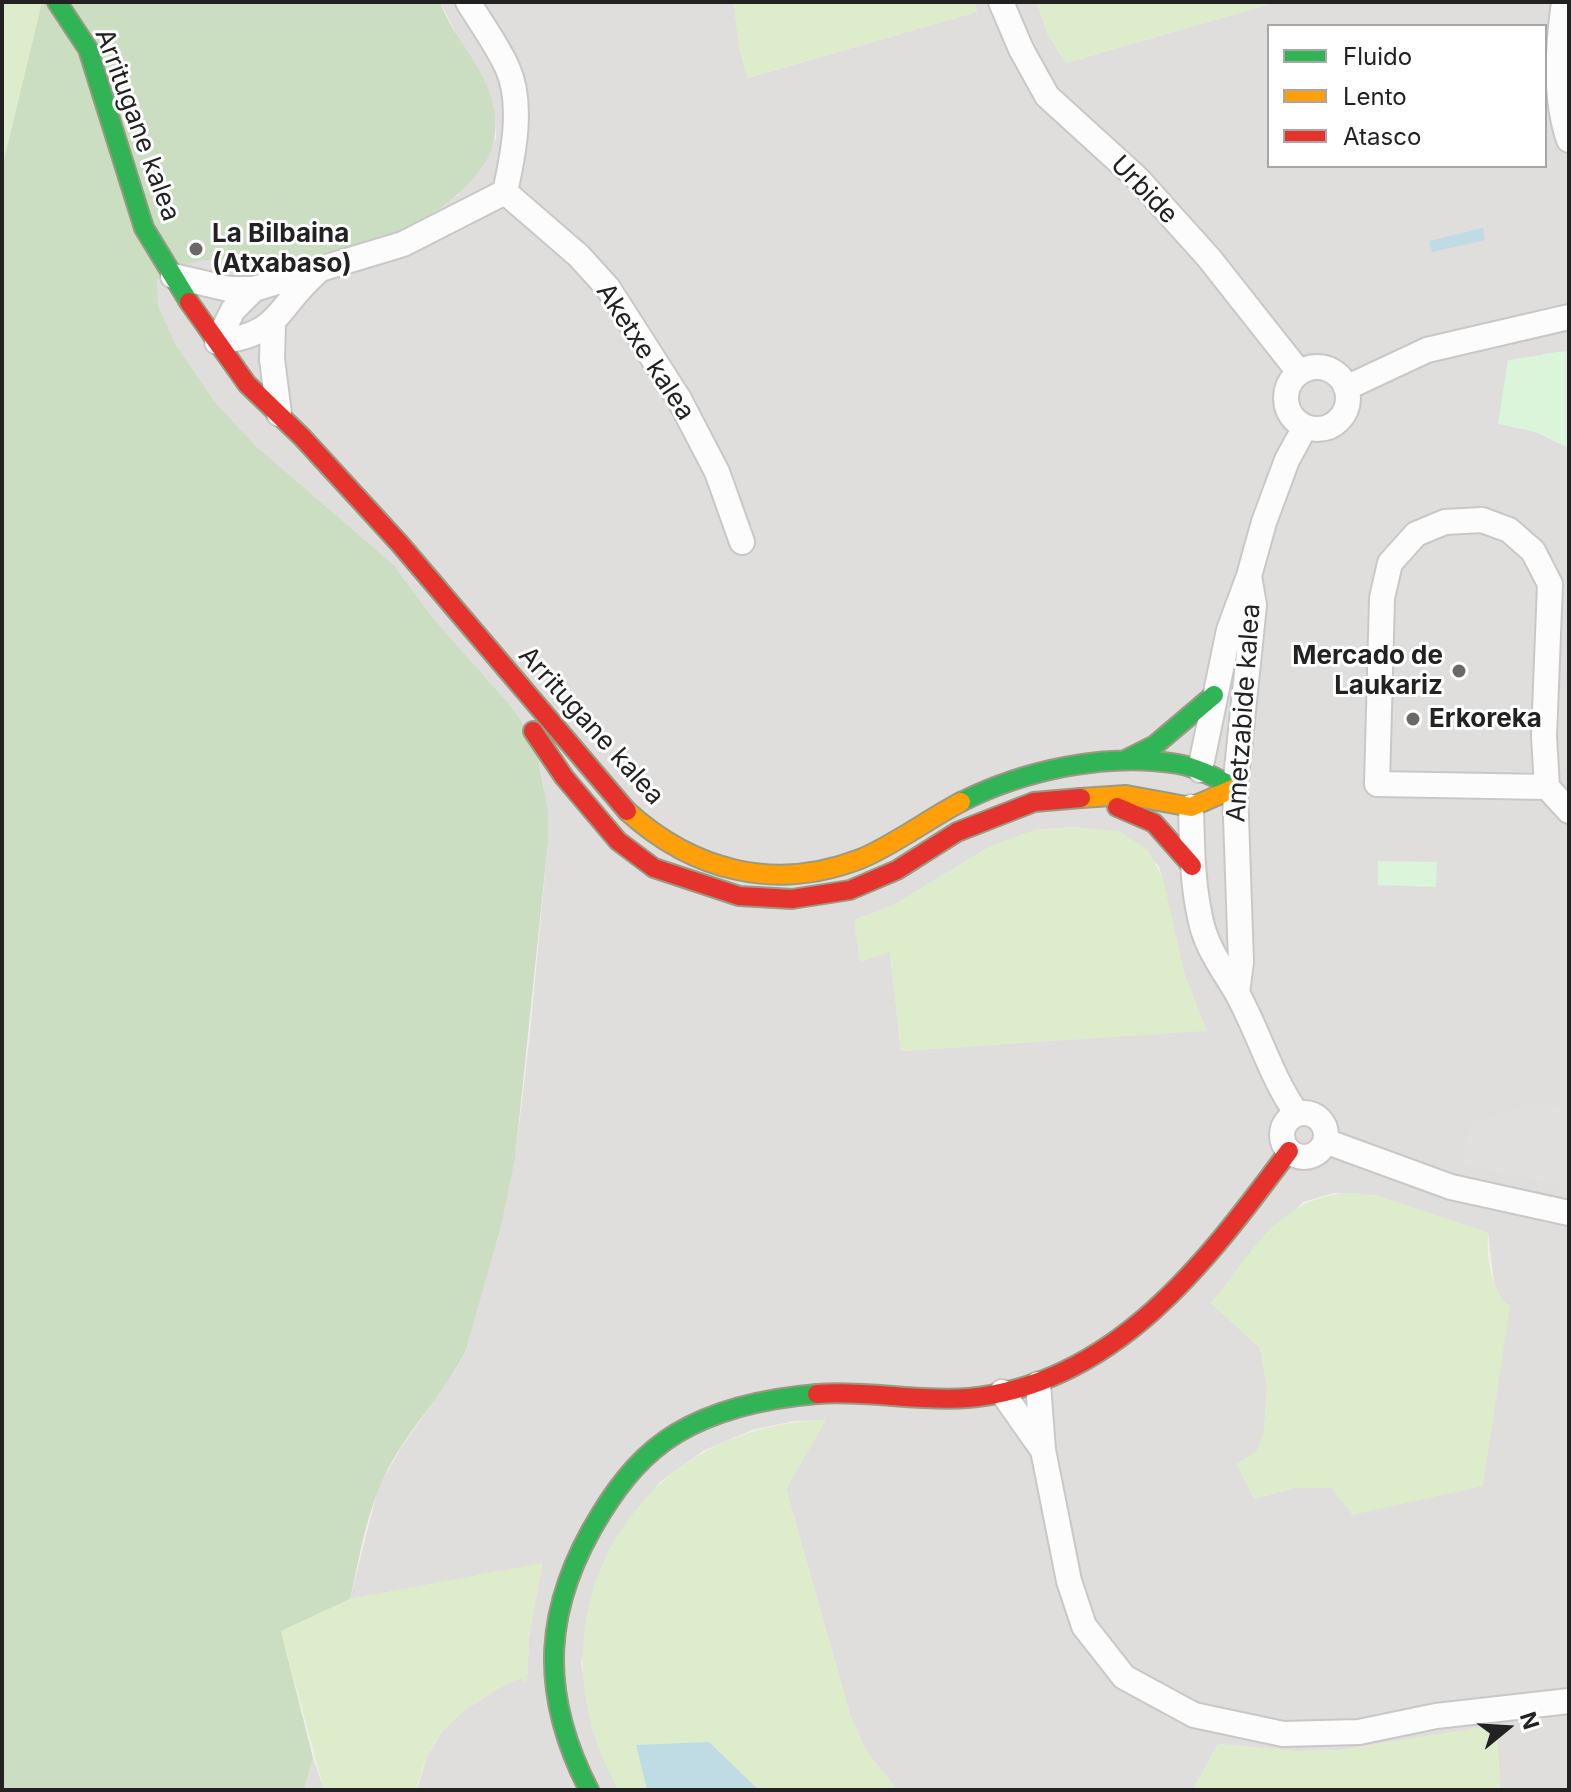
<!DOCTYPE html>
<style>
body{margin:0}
#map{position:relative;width:1571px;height:1792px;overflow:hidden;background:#f0eeeb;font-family:Inter,sans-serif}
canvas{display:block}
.frame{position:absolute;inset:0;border:4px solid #222;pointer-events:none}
.legend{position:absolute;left:1267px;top:24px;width:280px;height:144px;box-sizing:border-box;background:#fff;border:2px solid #a7a7a7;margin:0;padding:10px 14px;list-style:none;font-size:24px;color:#222}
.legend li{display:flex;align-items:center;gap:16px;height:40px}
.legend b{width:40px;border:2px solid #a7a7a7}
.north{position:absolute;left:1467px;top:1688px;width:80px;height:80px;-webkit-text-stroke:6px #fff;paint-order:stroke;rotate:72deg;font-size:22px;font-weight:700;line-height:32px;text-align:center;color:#222}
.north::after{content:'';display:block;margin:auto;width:28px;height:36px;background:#222;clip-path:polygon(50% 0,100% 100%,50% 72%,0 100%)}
</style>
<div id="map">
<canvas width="1571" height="1792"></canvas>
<div class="frame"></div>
<ul class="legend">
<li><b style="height:10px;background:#30b455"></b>Fluido</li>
<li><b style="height:10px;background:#ff9f0a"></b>Lento</li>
<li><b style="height:10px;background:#e5322d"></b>Atasco</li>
</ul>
<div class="north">N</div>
</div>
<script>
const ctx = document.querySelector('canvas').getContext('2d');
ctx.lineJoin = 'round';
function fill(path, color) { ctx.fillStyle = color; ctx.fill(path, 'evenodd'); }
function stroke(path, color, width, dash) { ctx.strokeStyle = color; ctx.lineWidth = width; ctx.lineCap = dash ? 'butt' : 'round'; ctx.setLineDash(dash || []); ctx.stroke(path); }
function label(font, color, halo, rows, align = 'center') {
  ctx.font = font + ' Inter,sans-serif'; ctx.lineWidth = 6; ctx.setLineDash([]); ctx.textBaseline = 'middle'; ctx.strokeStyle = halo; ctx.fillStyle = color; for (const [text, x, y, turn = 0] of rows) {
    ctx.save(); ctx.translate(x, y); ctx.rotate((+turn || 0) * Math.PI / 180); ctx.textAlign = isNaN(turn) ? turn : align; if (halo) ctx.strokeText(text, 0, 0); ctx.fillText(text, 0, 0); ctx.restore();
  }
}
const residential = new Path2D(`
 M 440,2 L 734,2 L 739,47 L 748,78 L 976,12 L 975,2 L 1037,2 L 1047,33 L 1066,63 L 1277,2 L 1569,2 L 1569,351 L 1543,354 L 1498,423 L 1536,432 L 1569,448 L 1569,1790 L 1500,1790 L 1497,1732 L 1479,1728 L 1341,1750 L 1295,1751 L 1218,1744 L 1193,1790 L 897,1790 L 867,1752 L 851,1718 L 786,1489 L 825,1420 L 794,1421 L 752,1430 L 703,1451 L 660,1482 L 618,1535 L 607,1554 L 581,1663 L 592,1729 L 619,1790 L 417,1790 L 427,1756 L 450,1720 L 498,1688 L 522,1677 L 527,1681 L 529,1637 L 542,1564 L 350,1599 L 378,1488 L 401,1448 L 457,1368 L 466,1350 L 501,1227 L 515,1158 L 529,1043 L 548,842 L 543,781 L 538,757 L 509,704 L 432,617 L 394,565 L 257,447 L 215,402 L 176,345 L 158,305 L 155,288 L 157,280 L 184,262 L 423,219 L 458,195 L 496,138 L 496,125 L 493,104 ZM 1269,26 L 1545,26 L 1545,166 L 1269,166 ZM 1073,827 L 1121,832 L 1159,866 L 1185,976 L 1206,1030 L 901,1051 L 890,951 L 854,920 L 892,906 L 991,846 L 1036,830 ZM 1334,1193 L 1377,1196 L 1488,1233 L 1494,1282 L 1500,1299 L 1350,1509 L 1332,1488 L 1294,1488 L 1254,1499 L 1237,1464 L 1257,1452 L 1264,1433 L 1267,1386 L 1260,1348 L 1211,1303 L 1303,1202 Z
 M 313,1758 L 324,1790 L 304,1790 Z`);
const grass = new Path2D(`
 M 2,2 L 42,2 L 2,168 Z
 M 734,2 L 975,2 L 977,12 L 747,78 L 739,47 Z
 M 1037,2 L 1277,2 L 1066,63 L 1047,33 Z
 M 1073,827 L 1121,832 L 1148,850 L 1163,879 L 1185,976 L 1206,1031 L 901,1051 L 890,952 L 860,962 L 854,920 L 892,906 L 991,846 L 1036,830 Z
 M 1356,1193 L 1377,1196 L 1488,1233 C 1486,1255 1491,1293 1510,1306 L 1483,1486 L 1352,1515 L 1332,1488 L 1293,1488 L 1254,1499 L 1236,1464 L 1257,1451 L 1264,1433 L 1267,1386 L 1260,1348 L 1211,1303 C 1255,1250 1279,1194 1356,1193 Z
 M 826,1420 L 786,1489 L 851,1718 L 867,1752 L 897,1790 L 759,1790 L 709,1742 L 636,1746 L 647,1790 L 619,1790 C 522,1621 631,1425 826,1420 Z
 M 542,1563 L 529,1637 L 527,1681 L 524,1683 L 522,1678 C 470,1700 427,1731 417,1790 L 324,1790 L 281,1631 L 350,1599 Z
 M 1479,1728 L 1497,1732 L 1500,1790 L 1193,1790 L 1218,1744 L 1295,1751 L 1341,1750 Z`);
const forest = new Path2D(`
 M 42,2 L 440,2 C 453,38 484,65 493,104 C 500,136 492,158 471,181 C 419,238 335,260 260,261 C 212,262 200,251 157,280 L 158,305 L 176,345 L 215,402 L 257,447 L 394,565 L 432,617 L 509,704 L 526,728 L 538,757 L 548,812 L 548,842 L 515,1159 L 501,1227 L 466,1350 C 445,1393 410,1427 388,1469 C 367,1508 360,1556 350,1599 L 281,1631 L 313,1758 L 304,1790 L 2,1790 L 2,168 Z`);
const park = new Path2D(`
 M 1569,351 L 1569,448 L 1536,432 L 1498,424 L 1508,360 Z
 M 1378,861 L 1437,862 L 1436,887 L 1378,885 Z`);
const parking = new Path2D(`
 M 1538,1102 L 1569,1111 L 1569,1187 L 1465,1165 L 1462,1159 L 1470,1123 Z`);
const water = new Path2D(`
 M 1483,228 L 1485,240 L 1432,252 L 1429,241 Z
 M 709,1742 L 759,1790 L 647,1790 L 636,1745 Z`);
const street = new Path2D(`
 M 1001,2 L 1021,49 L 1047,96 L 1137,178 L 1209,258 L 1299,372
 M 1564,2 C 1558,46 1554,97 1569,140
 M 505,192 L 579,256 L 608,288 L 679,399 L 717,472 L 742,542
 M 173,276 L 229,289 L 254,289
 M 273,323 L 272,359 L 279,414
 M 217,342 L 233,310 L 254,289 L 403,244 L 505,192 C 513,156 524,103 507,67 C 497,45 481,23 468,2
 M 217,342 C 281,335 275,309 317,272
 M1286 398a31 31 0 1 1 62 0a31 31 0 1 1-62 0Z
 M 1346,388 L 1427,350 L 1569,317
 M 1200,770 L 1229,630 L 1249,576 L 1264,522 L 1287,460 L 1305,427
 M 1547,787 L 1377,784 L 1382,598 L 1390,563 L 1416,534 L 1445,522 L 1482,520 L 1509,530 L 1533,551 L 1550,584 L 1544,736 L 1547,787 L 1569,811
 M 1191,807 C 1192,844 1192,881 1200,917 C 1205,946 1223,969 1237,993 C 1259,1033 1271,1077 1297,1114
 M 1237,993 L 1241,962 L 1235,788 L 1254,605 L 1249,576
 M1282 1135a22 22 0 1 1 44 0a22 22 0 1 1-44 0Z
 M 1325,1141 L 1451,1187 L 1569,1213
 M 1038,1384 L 1043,1450 L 1069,1581 L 1084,1626 L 1124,1677 L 1194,1715 L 1283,1734 L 1359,1732 L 1436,1716 L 1569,1701
 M 1002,1392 L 1042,1449`);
const fast = new Path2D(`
 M 57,2 L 88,49 L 144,228 L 189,302
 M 1125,760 L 1155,745 L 1214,695
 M 961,802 C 1024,770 1108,752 1178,764 C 1199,768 1216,778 1235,788
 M 589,1790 C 538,1691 543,1606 602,1512 C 622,1480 644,1453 677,1433 C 719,1408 769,1398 817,1394`);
const slow = new Path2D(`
 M 1081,798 L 1126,795 L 1191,807 L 1235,788
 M 627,811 C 693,871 775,892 860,859 C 889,848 930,818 961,802`);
const jam = new Path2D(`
 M 189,302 L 247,384 L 302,437 L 400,544 L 627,811
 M 533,731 L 564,777 L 618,841 L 654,868 L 739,896 L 792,899 L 850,890 L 897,870 L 957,832 L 1034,802 L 1081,798
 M 1117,807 L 1154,823 L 1192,866
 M 817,1394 C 868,1390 917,1402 968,1398 C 1116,1384 1207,1261 1289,1151`);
const markers = [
 [196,249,8,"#6a6968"],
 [1459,671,8,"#6a6968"],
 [1413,719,8,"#6a6968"]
];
const streetNames = [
 ["Arritugane kalea",137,125,70],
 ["Urbide",1144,190,46],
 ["Aketxe kalea",645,352,57],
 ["Ametzabide kalea",1244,713,-86],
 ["Arritugane kalea",591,726,48]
];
const poiNames = [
 ["La Bilbaina",212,234],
 ["(Atxabaso)",212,264],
 ["Mercado de",1443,656,"right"],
 ["Laukariz",1443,686,"right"],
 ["Erkoreka",1429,719]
];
fill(residential, '#dfdedc');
fill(grass, '#ddeccb');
fill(forest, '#cbdec1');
fill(park, '#daf5da');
fill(parking, '#e0dfde');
fill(water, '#bfdbe3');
stroke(street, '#c9c8c7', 28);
stroke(fast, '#999a82', 22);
stroke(slow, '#999a82', 22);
stroke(jam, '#999a82', 22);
stroke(street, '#fdfcfc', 24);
stroke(fast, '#30b455', 18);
stroke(slow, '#ff9f0a', 18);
stroke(jam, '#e5322d', 18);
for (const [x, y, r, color] of markers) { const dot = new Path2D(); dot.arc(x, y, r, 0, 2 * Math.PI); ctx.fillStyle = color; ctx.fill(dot); stroke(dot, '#fff', 3); }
label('26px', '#222', '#fff', streetNames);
label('bold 26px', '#222', '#fff', poiNames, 'left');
</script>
